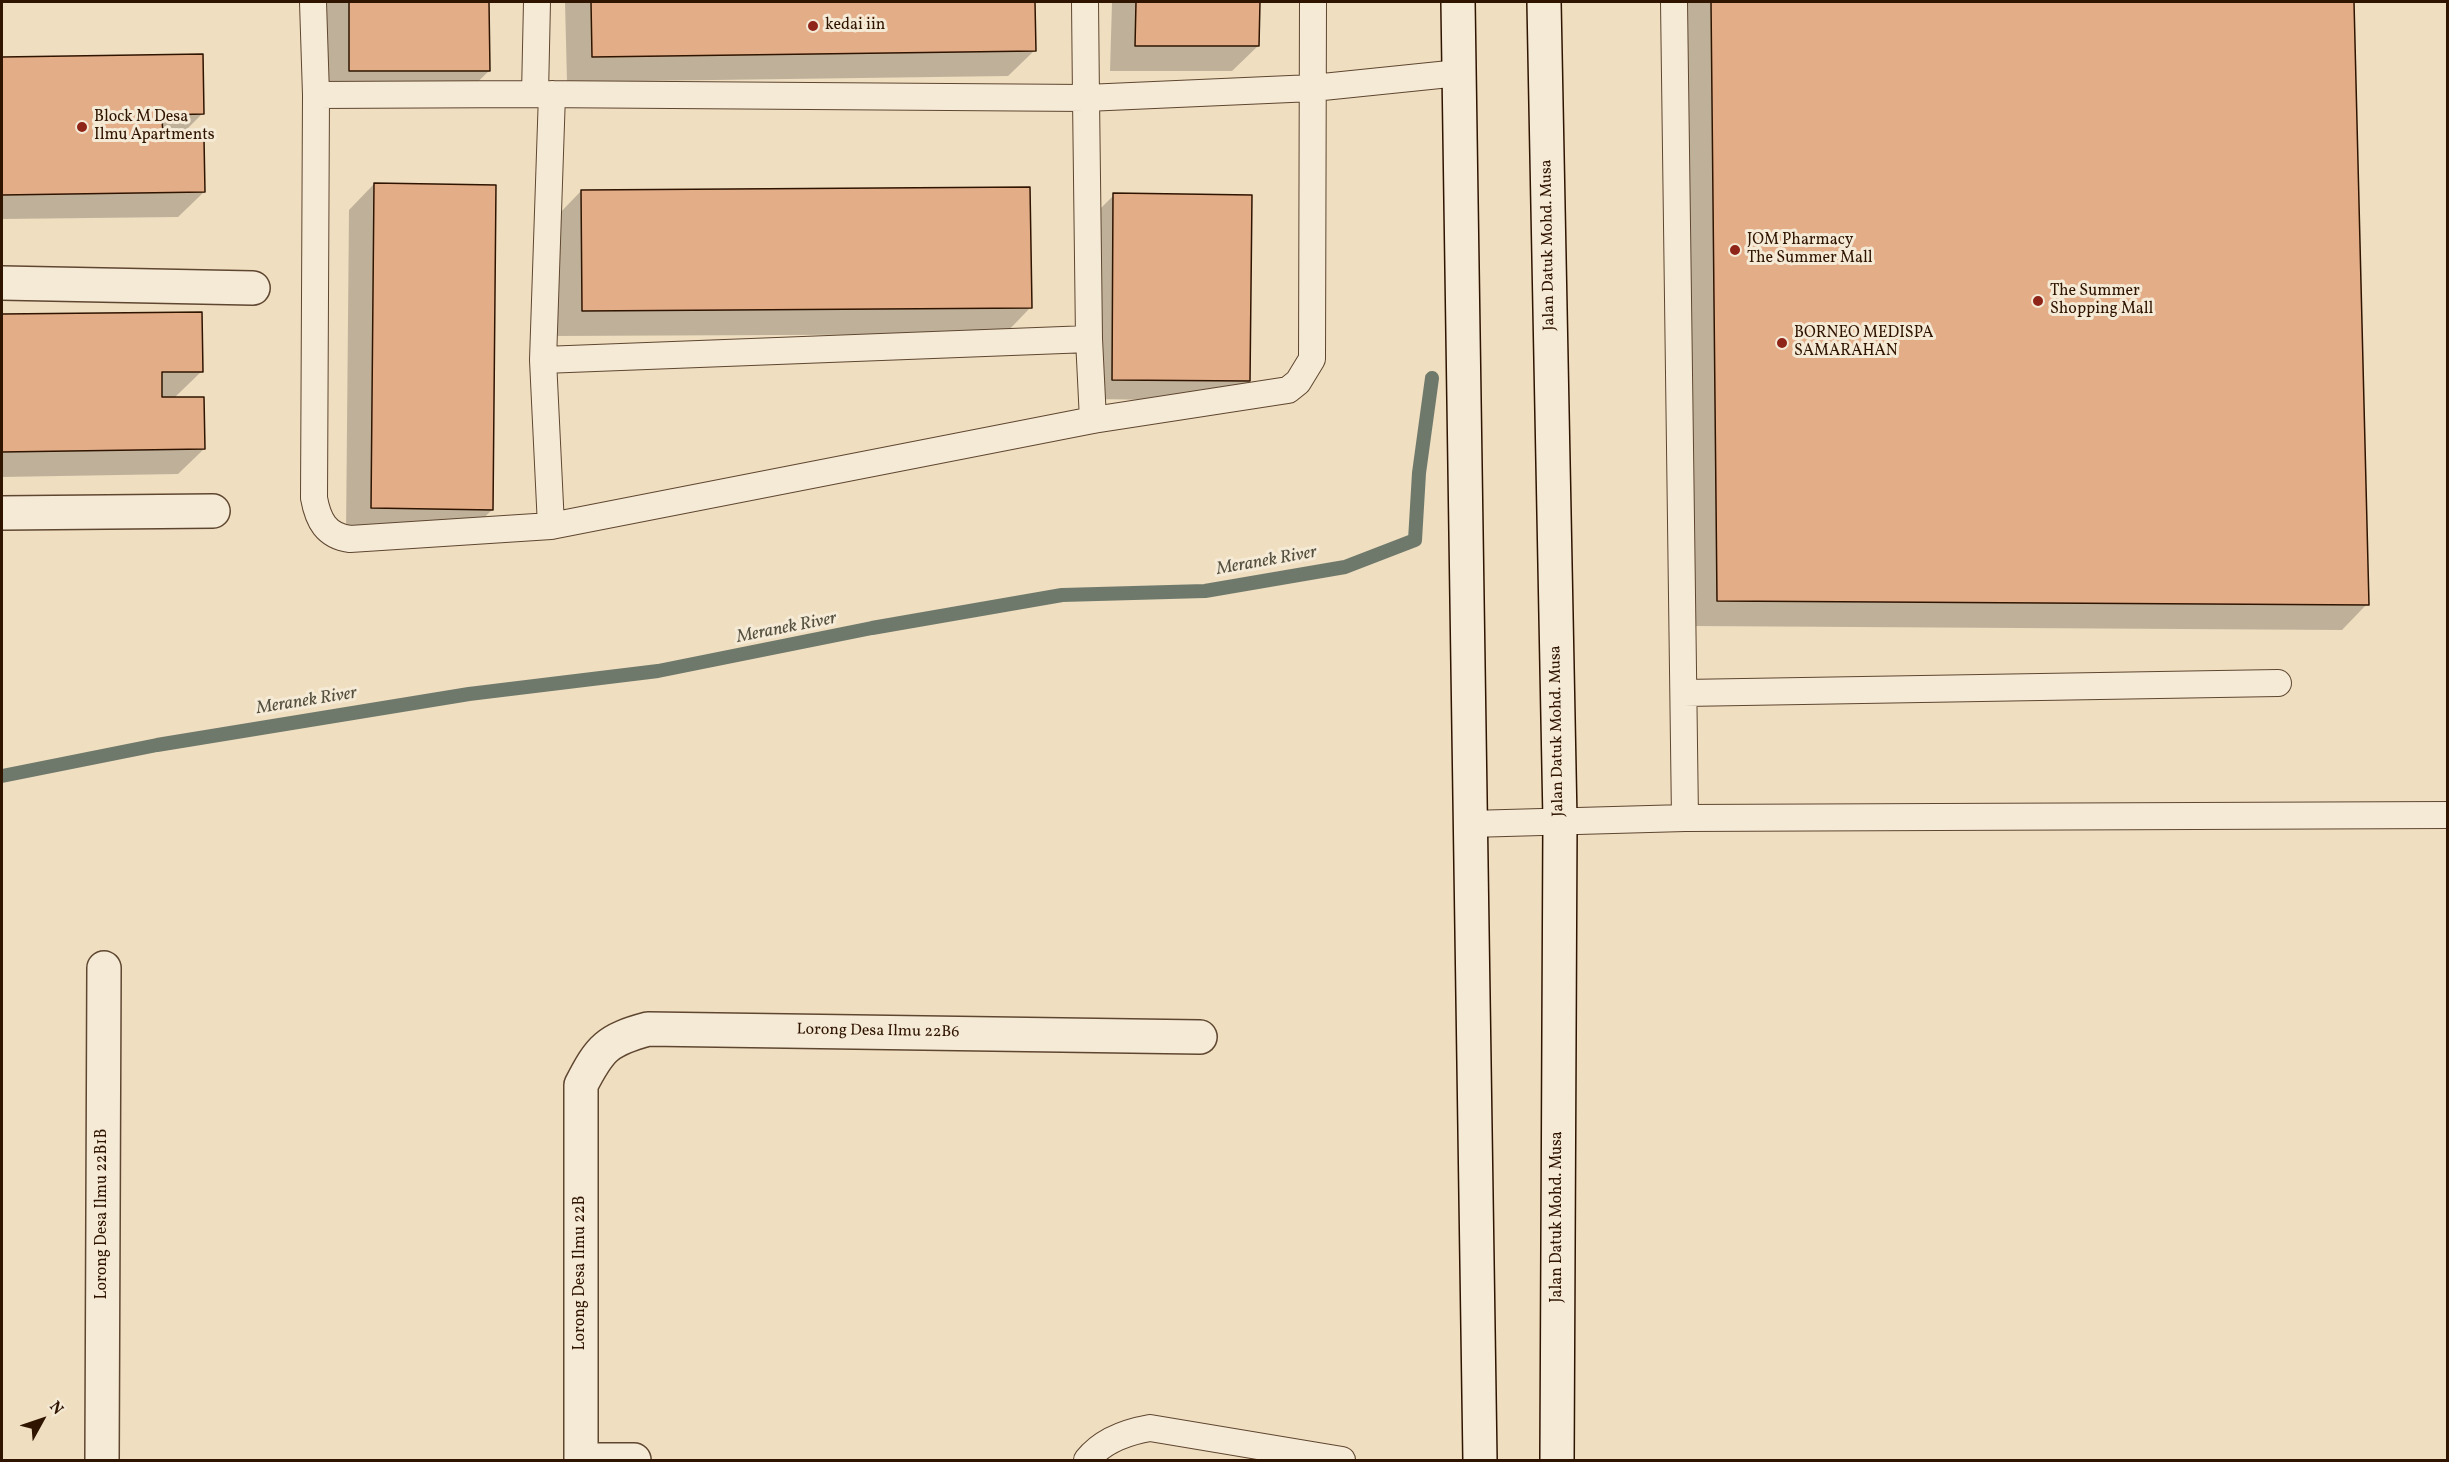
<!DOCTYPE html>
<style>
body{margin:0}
#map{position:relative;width:2449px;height:1462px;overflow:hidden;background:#efdec0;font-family:Vollkorn,serif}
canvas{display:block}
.frame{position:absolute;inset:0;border:3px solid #2f1400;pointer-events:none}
.north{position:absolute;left:12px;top:1390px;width:60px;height:60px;-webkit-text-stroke:4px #f5ead6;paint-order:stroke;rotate:50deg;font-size:16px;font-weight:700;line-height:24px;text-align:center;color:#2f1400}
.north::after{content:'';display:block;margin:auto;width:21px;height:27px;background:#2f1400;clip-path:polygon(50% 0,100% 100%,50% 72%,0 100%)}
</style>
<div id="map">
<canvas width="2449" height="1462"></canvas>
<div class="frame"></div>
<div class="north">N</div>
</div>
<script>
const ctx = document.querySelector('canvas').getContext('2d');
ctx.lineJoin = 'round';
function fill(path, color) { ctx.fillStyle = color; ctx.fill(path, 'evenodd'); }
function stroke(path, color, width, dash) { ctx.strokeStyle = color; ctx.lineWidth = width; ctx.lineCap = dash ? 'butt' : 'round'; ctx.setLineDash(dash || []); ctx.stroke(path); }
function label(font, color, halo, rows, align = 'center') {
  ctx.font = font + ' Vollkorn,serif'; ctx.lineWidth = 6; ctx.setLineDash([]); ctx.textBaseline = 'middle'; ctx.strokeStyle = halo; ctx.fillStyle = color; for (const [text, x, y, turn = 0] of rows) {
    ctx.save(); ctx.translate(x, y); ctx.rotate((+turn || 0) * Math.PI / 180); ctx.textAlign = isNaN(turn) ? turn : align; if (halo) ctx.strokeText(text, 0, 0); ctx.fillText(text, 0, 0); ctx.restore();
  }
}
const shadow = new Path2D(`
 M 323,2 L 488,2 L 489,71 L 463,96 L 324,96 Z
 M 565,2 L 1033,2 L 1034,51 L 1008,76 L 567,82 Z
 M 1112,2 L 1258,2 L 1258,46 L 1232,71 L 1110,71 Z
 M 1686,2 L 2353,2 L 2367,604 L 2342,630 L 1692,626 Z
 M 201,56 L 202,114 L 175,141 L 204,192 L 178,217 L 2,219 L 2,58 Z
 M 374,184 L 492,510 L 466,535 L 346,533 L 349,210 Z
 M 581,191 L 1030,308 L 1005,334 L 557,336 L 556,217 Z
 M 1114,195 L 1249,381 L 1229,401 L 1093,399 L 1094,215 Z
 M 201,313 L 202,371 L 174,398 L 204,449 L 178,474 L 2,477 L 2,315 Z`);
const stream = new Path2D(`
 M 2,776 L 157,745 L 469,694 L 658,671 L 872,628 L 1062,595 L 1205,591 L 1345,567 L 1415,540 L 1419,473 L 1432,378`);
const building = new Path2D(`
 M 349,2 L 489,2 L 490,71 L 349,71 Z
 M 591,2 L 1035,2 L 1036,51 L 592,57 Z
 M 1136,2 L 1260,2 L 1259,46 L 1135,46 Z
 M 1711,2 L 2354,2 L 2369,605 L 1717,601 Z
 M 203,54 L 204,114 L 162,115 L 163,140 L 204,139 L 205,192 L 2,195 L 2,57 Z
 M 374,183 L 496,185 L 493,510 L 371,508 Z
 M 1030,187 L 1032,308 L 582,311 L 581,190 Z
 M 1113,193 L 1252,195 L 1250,381 L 1112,380 Z
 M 202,312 L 203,372 L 162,372 L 162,397 L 204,397 L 205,449 L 2,452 L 2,314 Z`);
const lane = new Path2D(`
 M 313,2 L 316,95 L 314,498 C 318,520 326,536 350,539 L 551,526 L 1093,420 L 1288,390 L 1298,382 L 1312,359 L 1313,2
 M 537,2 L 535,94 L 1086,98 L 1089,339 L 1093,420
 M 1085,2 L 1086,98 L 1313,88 L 1459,73
 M 1674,2 L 1685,818
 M 316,95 L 535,94
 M 543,360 L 1089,339
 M 551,526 L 543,360 L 552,94
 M 1684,693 L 2278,683
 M 1470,824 L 1685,818 L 2448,815
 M 1087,1460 C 1102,1441 1127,1432 1150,1428 L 1342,1460`);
const street = new Path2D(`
 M 2,283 L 253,288
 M 2,513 L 213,511
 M 102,1460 L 104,968
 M 581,1460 L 581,1085 C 600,1048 607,1040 648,1029 L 1200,1037
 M 581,1460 L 634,1460`);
const secondary = new Path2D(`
 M 1458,2 L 1480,1460
 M 1544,2 L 1560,820 L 1557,1460`);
const markers = [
 [813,26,6,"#8f2418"],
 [82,127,6,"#8f2418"],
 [1735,250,6,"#8f2418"],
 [2038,301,6,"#8f2418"],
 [1782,343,6,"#8f2418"]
];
const poiNames = [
 ["kedai iin",825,26],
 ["Block M Desa",94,118],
 ["Ilmu Apartments",94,136],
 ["JOM Pharmacy",1747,241],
 ["The Summer Mall",1747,259],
 ["The Summer",2050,292],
 ["Shopping Mall",2050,310],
 ["BORNEO MEDISPA",1794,334],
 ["SAMARAHAN",1794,352]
];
const streetNames = [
 ["Jalan Datuk Mohd. Musa",1549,245,-91],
 ["Jalan Datuk Mohd. Musa",1558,731,-91],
 ["Lorong Desa Ilmu 22B6",878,1032,1],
 ["Lorong Desa Ilmu 22B1B",103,1214,-90],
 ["Jalan Datuk Mohd. Musa",1558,1217,-90],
 ["Lorong Desa Ilmu 22B",581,1273,-90]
];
const waterNames = [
 ["Meranek River",1267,562,-10],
 ["Meranek River",787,629,-11],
 ["Meranek River",307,702,-9]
];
fill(shadow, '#0003');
stroke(stream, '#6f796b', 14);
fill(building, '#e3ad88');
stroke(building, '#2f1400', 1.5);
stroke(lane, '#5f4630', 28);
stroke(street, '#5f4630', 36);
stroke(secondary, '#2f1400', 36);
stroke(lane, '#f5ead6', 26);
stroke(street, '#f5ead6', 33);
stroke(secondary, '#f5ead6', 33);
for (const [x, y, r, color] of markers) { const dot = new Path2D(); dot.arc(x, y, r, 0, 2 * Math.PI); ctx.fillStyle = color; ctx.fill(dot); stroke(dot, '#f5ead6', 2); }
label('16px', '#2f1400', '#f5ead6', poiNames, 'left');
label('16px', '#2f1400', '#f5ead6', streetNames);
label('italic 18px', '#544f3f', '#f5ead6', waterNames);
</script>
